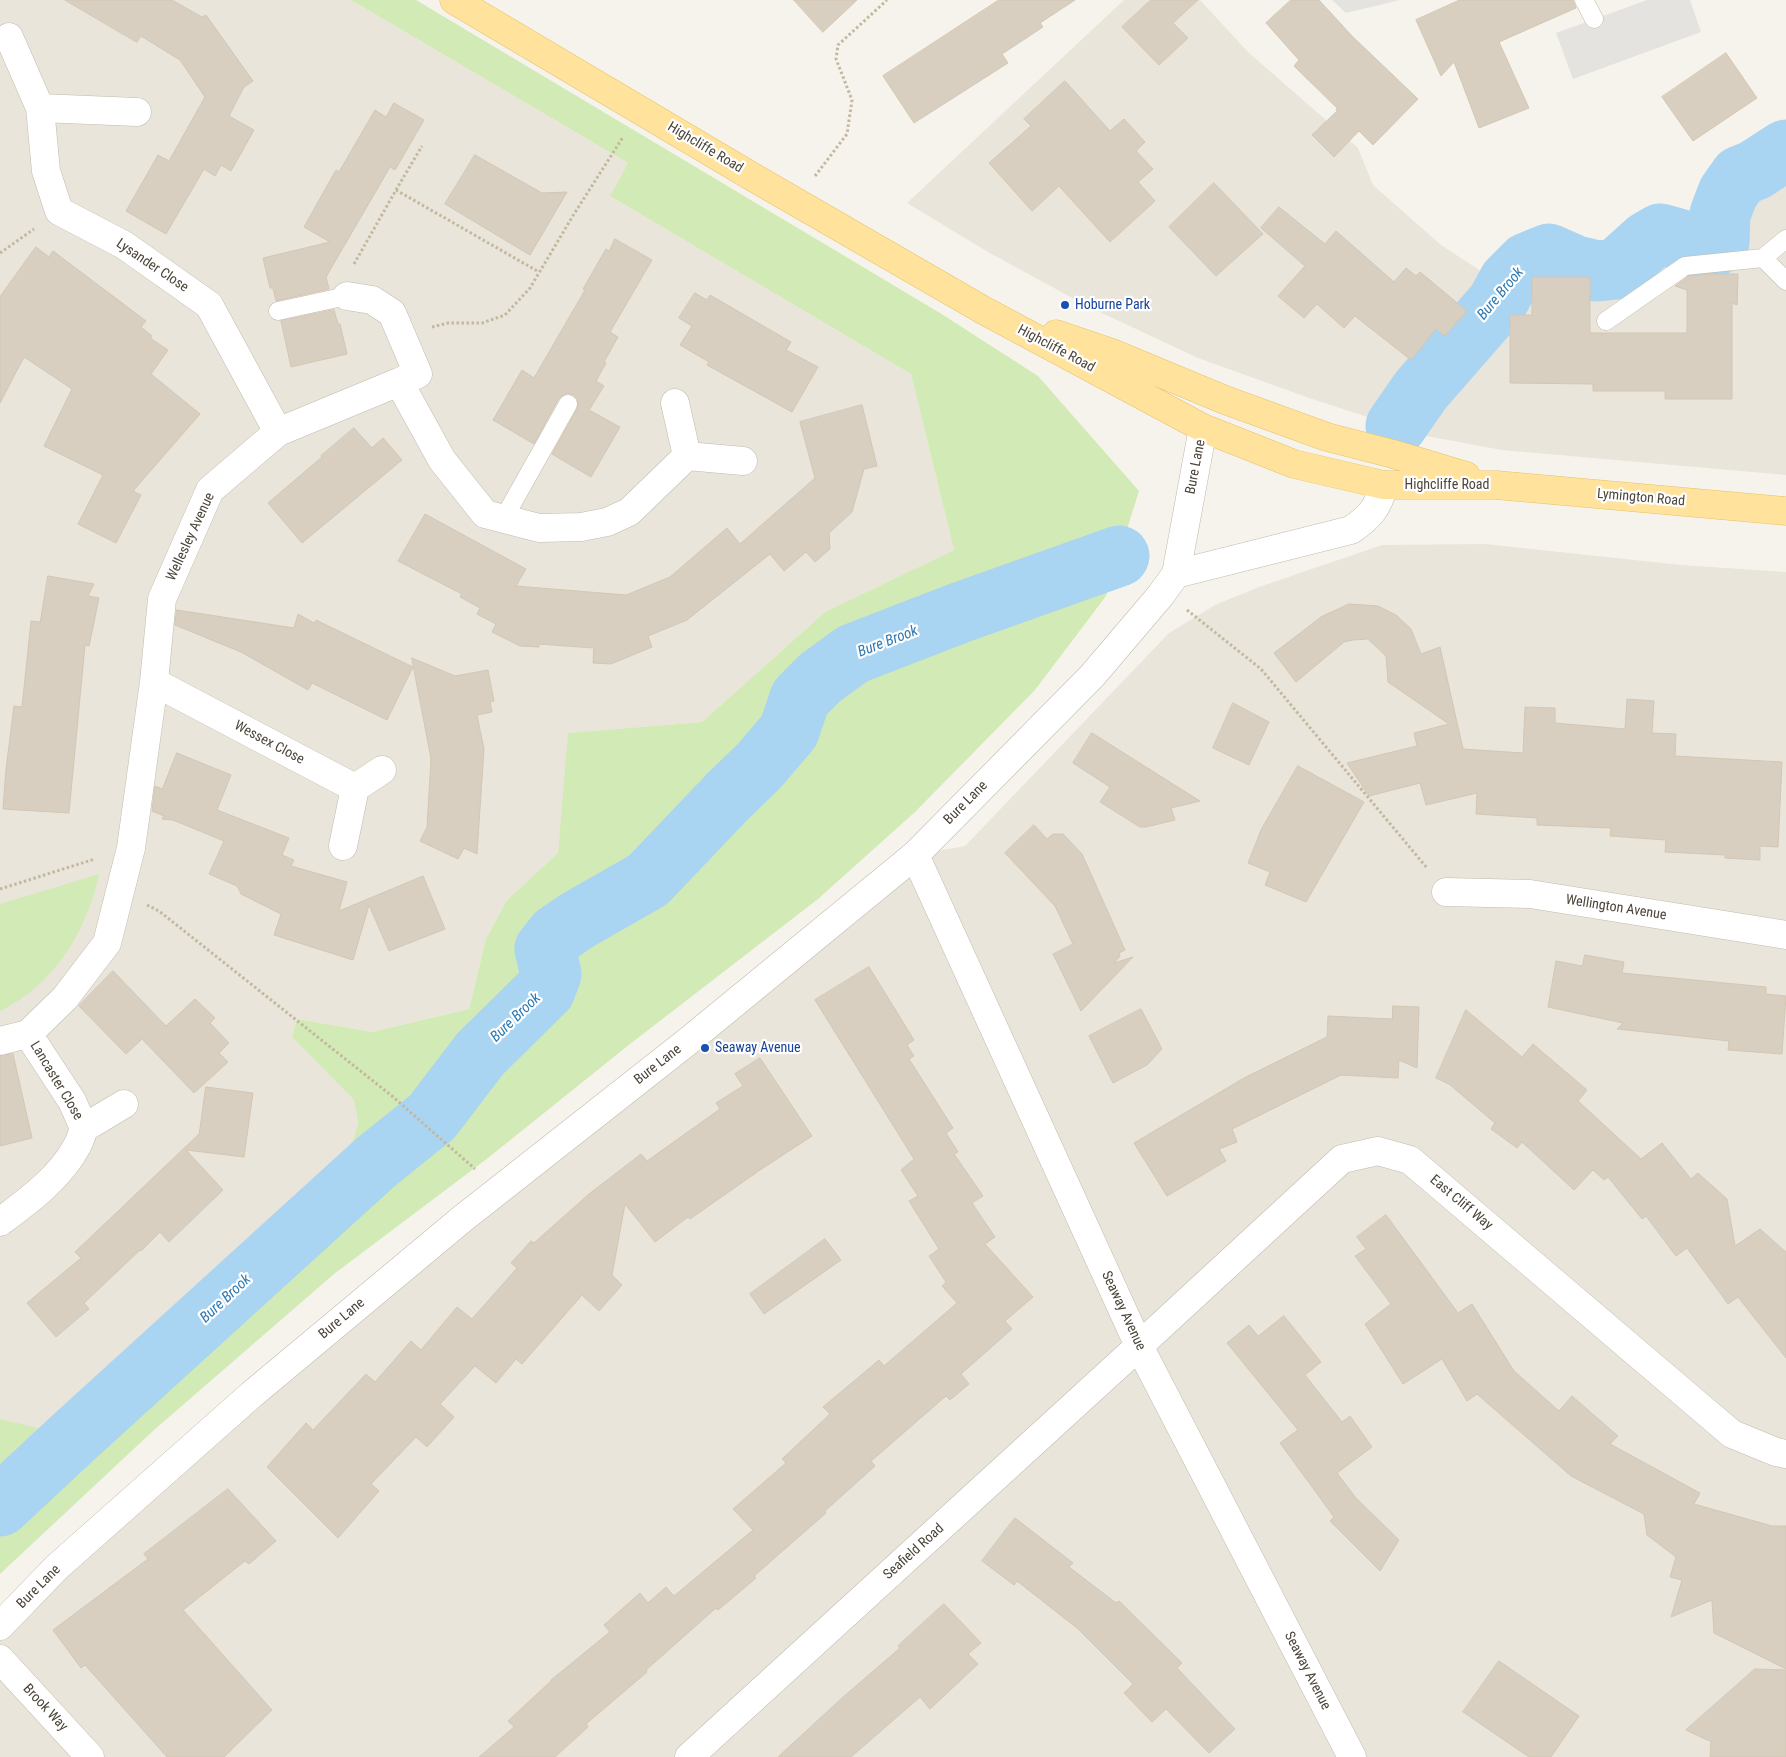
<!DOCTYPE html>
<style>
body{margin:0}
canvas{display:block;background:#f6f3ec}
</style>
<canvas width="1786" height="1757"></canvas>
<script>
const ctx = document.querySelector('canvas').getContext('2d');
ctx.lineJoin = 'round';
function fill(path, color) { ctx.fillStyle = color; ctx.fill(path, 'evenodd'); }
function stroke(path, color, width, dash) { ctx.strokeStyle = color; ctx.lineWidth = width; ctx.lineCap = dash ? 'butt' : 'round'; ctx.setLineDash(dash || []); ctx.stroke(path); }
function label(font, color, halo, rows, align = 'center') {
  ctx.font = font + ' "Roboto Condensed",sans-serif'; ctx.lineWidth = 4.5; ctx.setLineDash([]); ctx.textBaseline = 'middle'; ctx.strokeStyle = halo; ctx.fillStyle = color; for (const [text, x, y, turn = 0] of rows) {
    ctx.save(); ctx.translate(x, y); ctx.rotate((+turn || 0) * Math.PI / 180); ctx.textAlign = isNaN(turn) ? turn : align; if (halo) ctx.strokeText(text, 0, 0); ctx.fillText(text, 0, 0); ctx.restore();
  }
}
const residential = new Path2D(`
 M 0,0 L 351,0 L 628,163 L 610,196 L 911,374 L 954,550 L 825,612 L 702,722 L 569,733 L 558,853 L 507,900 L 486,939 L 469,1009 L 372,1032 L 297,1019 L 292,1037 L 354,1100 L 358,1123 L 346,1165 L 314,1200 L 50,1432 L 0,1419 Z
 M 1124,0 L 1200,0 L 1248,52 L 1358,148 L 1373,185 L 1441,245 L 1490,277 L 1526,270 L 1670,258 L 1730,224 L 1772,180 L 1786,169 L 1786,475 L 1502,450 L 1426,436 L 1312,399 L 1198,358 L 1087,306 L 988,252 L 907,203 Z
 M 1485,544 L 1681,565 L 1786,572 L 1786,1757 L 0,1757 L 0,1626 L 58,1567 L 915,855 L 965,846 L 1169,633 L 1215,605 L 1259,587 L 1382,545 Z`);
const green = new Path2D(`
 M 351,0 L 416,0 L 940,313 L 1038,376 L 1139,491 L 1106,596 L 1035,690 L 915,812 L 818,899 L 630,1044 L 488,1158 L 334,1274 L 154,1430 L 0,1574 L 0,1419 L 50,1431 L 314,1200 L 346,1165 L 358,1123 L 354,1100 L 292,1037 L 297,1019 L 372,1032 L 469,1009 L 486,939 L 507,900 L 558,853 L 568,733 L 702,722 L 825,612 L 954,550 L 911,374 L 610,196 L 628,163 Z
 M 99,874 C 87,931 54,985 0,1011 L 0,904 Z`);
const parking = new Path2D(`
 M 1332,0 L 1400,0 L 1346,13 Z
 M 1647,0 L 1690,0 L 1701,32 L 1573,79 L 1556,33 Z`);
const river = new Path2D(`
 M 1396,426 L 1421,390 L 1497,303 L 1509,281 L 1527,263 L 1549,254 L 1576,266 L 1597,271 L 1617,269 L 1648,241 L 1660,234 L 1678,239 L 1689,246 L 1703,249 L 1713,247 L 1719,242 L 1720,214 L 1728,193 L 1740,176 L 1755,170 L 1786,150
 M 0,1506 L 75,1436 L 376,1162 L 432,1117 L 480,1054 L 545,990 L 551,974 L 545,949 L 556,935 L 578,920 L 648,880 L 728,796 L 759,766 L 789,731 L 800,698 L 820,678 L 853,654 L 959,613 L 1119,556`);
const building = new Path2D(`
 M 65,0 L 172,0 L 202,17 L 206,15 L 253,81 L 244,87 L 229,116 L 254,130 L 240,155 L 231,171 L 221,165 L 215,176 L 204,169 L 166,234 L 126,211 L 158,155 L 169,161 L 205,97 L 180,60 L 141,36 L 137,42 Z
 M 794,0 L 857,0 L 823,32 Z
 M 999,0 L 1075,0 L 1040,23 L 1043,27 L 1002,54 L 1008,63 L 914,123 L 883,76 Z
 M 1151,0 L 1198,0 L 1173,23 L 1188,38 L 1159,65 L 1122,27 Z
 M 1291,0 L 1319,0 L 1352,36 L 1418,99 L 1373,145 L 1359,131 L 1334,157 L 1312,135 L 1337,111 L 1336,109 L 1338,109 L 1294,66 L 1299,60 L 1266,23 Z
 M 1460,0 L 1573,0 L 1576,8 L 1499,42 L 1529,108 L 1479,128 L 1454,62 L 1441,76 L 1416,20 Z
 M 1726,53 L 1757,98 L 1693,141 L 1662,97 Z
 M 1065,81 L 1110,131 L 1124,119 L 1145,142 L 1136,151 L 1153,169 L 1138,182 L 1155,201 L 1110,242 L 1059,186 L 1032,211 L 989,163 L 1031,126 L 1024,119 Z
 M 394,103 L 424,120 L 395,170 L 390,167 L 326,277 L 329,289 L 276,301 L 273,288 L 270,288 L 263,258 L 330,242 L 304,227 L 336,170 L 339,172 L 375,110 L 386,117 Z
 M 475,155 L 542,193 L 567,192 L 530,255 L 445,204 Z
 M 1214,183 L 1263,234 L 1216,276 L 1169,227 Z
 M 1279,207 L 1325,244 L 1336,231 L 1394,282 L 1406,268 L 1416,276 L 1420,272 L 1467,311 L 1445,336 L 1436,329 L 1411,360 L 1355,316 L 1344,328 L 1317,304 L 1304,318 L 1278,296 L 1305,266 L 1261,228 Z
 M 615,239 L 652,260 L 610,332 L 618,337 L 604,362 L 606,363 L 596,381 L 604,386 L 589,410 L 620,427 L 591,477 L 552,454 L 577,409 L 577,399 L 574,395 L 567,393 L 559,398 L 534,444 L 493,420 L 522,370 L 534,378 L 585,290 L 583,289 L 595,268 L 606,249 L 609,251 Z
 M 36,247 L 49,257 L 53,251 L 146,321 L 141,327 L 152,336 L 150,338 L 168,350 L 151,374 L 200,414 L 133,491 L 141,495 L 116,543 L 78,524 L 103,475 L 44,446 L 72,389 L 24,357 L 0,403 L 0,297 Z
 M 1710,274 L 1738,274 L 1737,305 L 1732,303 L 1732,399 L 1665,399 L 1665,391 L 1593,391 L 1593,384 L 1510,383 L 1510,315 L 1532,315 L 1532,277 L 1590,277 L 1590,333 L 1687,333 L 1687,290 L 1675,286 L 1689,276 Z
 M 695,293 L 707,300 L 710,295 L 791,342 L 786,350 L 818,367 L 792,412 L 707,365 L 709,362 L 680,345 L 692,326 L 679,318 Z
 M 334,310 L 338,324 L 340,324 L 347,354 L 291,367 L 281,321 Z
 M 862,405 L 877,466 L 864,469 L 852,512 L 829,533 L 830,549 L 815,562 L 806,552 L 784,571 L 770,554 L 687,620 L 648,636 L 652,647 L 611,664 L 593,663 L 594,648 L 539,644 L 539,647 L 520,646 L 492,632 L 496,624 L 477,614 L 480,608 L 460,597 L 462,594 L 398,561 L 425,514 L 526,569 L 516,586 L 626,595 L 670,577 L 727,528 L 740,544 L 815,478 L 800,422 Z
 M 354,428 L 372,448 L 383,438 L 402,460 L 302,543 L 268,503 L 322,457 L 321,456 Z
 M 48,576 L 94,584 L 88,596 L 99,598 L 89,646 L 85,645 L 69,813 L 3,809 L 6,769 L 14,706 L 22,707 L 31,621 L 40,622 Z
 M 1349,604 L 1378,606 L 1396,615 L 1411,629 L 1421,654 L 1440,647 L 1463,749 L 1523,753 L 1525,707 L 1555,708 L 1555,723 L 1625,729 L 1627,699 L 1654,701 L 1652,733 L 1676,734 L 1675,756 L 1782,762 L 1778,847 L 1760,846 L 1760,860 L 1725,858 L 1725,855 L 1665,852 L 1666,840 L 1610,836 L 1611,828 L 1537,825 L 1537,818 L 1476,814 L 1477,793 L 1426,805 L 1420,783 L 1369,796 L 1347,763 L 1417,746 L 1414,733 L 1449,724 L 1388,682 L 1386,656 L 1368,639 L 1353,640 L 1344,642 L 1296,682 L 1274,653 L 1321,617 Z
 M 177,610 L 294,628 L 298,614 L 314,623 L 316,620 L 413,667 L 387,720 L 312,683 L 308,690 L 241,652 L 175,625 Z
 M 412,658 L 455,676 L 488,670 L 494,701 L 490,702 L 492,712 L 477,715 L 484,749 L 477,854 L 464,848 L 458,859 L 420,841 L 427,827 L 431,759 Z
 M 1233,703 L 1269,722 L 1249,765 L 1213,748 Z
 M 1092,733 L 1200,801 L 1171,808 L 1175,820 L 1146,827 L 1140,827 L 1100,802 L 1110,787 L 1073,763 Z
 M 177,753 L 231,775 L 217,810 L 289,838 L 282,855 L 294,860 L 291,866 L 347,882 L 339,911 L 423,876 L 445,929 L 389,951 L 369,905 L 353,960 L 274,935 L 281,914 L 241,894 L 237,886 L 209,874 L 224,841 L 173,820 L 162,819 L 164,816 L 152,811 L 155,786 L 162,789 Z
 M 1298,766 L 1364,802 L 1306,902 L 1265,885 L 1270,872 L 1248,863 L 1261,830 Z
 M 1034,825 L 1047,839 L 1053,834 L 1063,834 L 1082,854 L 1125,950 L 1119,953 L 1120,956 L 1114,963 L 1133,957 L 1081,1011 L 1053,954 L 1073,944 L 1055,906 L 1005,853 Z
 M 1585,955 L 1624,962 L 1622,973 L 1766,987 L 1766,994 L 1786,996 L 1782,1054 L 1728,1050 L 1729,1041 L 1617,1029 L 1623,1023 L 1548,1007 L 1556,961 L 1582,966 Z
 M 869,967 L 914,1040 L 907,1045 L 914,1056 L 909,1059 L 953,1128 L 946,1133 L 958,1152 L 954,1154 L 983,1196 L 972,1203 L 995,1237 L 985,1244 L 1033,1297 L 1005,1321 L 1012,1329 L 961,1374 L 969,1384 L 950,1400 L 946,1396 L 878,1455 L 871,1461 L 875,1466 L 825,1511 L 826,1513 L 754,1576 L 756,1578 L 718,1610 L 716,1608 L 646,1670 L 647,1672 L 586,1724 L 588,1727 L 555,1757 L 479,1757 L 514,1727 L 508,1721 L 551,1681 L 551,1680 L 610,1632 L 604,1625 L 640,1593 L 648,1603 L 666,1587 L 674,1596 L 753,1530 L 733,1509 L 786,1463 L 782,1459 L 830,1414 L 823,1407 L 879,1360 L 884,1366 L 957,1303 L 942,1286 L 946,1282 L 929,1256 L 939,1249 L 909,1201 L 918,1196 L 901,1170 L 914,1159 L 815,1000 Z
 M 113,971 L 166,1026 L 195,999 L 215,1018 L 210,1023 L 229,1043 L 219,1053 L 228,1062 L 194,1093 L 142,1039 L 126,1054 L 79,1006 Z
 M 1393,1006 L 1419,1007 L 1417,1068 L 1399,1060 L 1398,1078 L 1341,1075 L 1232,1129 L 1237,1142 L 1219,1149 L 1226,1161 L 1167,1196 L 1134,1143 L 1244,1078 L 1327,1037 L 1328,1016 L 1392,1019 Z
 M 1141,1009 L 1162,1049 L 1147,1065 L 1113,1083 L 1089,1036 Z
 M 1466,1010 L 1522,1057 L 1533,1044 L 1587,1090 L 1578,1101 L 1641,1159 L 1662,1143 L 1691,1179 L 1698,1173 L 1727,1199 L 1735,1246 L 1760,1229 L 1786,1252 L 1786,1358 L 1738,1297 L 1728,1304 L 1687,1248 L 1676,1256 L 1646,1216 L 1642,1219 L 1608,1177 L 1604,1180 L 1593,1170 L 1574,1190 L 1522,1142 L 1517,1148 L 1491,1129 L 1495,1123 L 1449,1084 L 1436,1078 Z
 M 13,1054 L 32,1138 L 0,1146 L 0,1056 Z
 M 760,1058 L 812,1136 L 760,1170 L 690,1219 L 688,1217 L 655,1242 L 625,1204 L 612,1275 L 622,1285 L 599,1311 L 582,1295 L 522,1364 L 516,1359 L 496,1383 L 475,1366 L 440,1404 L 454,1417 L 427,1447 L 416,1437 L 371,1484 L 379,1491 L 338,1538 L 267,1467 L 306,1423 L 313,1430 L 366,1374 L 375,1382 L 411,1341 L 421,1350 L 457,1307 L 472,1319 L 517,1268 L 511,1263 L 531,1241 L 534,1243 L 589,1194 L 641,1154 L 647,1161 L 720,1109 L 716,1103 L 743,1086 L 735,1074 Z
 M 206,1087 L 253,1093 L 244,1157 L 186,1150 L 223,1190 L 169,1242 L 160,1232 L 141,1251 L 140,1250 L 84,1303 L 89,1309 L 56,1337 L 27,1303 L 81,1258 L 75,1252 L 199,1134 Z
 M 1386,1215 L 1458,1313 L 1472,1304 L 1514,1371 L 1559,1411 L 1572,1396 L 1618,1436 L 1610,1444 L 1700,1493 L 1694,1504 L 1772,1526 L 1786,1526 L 1786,1669 L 1714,1633 L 1712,1600 L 1671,1617 L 1682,1580 L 1670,1577 L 1676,1557 L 1647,1535 L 1644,1514 L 1571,1476 L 1477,1394 L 1467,1401 L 1442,1359 L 1403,1384 L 1365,1324 L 1391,1304 L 1355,1256 L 1366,1249 L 1357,1237 Z
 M 825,1239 L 841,1260 L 764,1314 L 750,1294 Z
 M 1284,1316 L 1321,1362 L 1305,1375 L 1342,1422 L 1350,1416 L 1372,1447 L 1337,1473 L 1356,1498 L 1399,1540 L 1380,1571 L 1330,1521 L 1334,1517 L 1280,1443 L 1298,1430 L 1227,1343 L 1249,1325 L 1258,1336 Z
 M 228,1489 L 276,1541 L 249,1564 L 245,1561 L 183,1610 L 272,1710 L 224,1757 L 167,1757 L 85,1665 L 81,1668 L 53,1630 L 148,1559 L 144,1554 Z
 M 1015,1518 L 1073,1563 L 1069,1567 L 1116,1603 L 1119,1601 L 1182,1663 L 1177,1668 L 1235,1729 L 1209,1753 L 1166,1709 L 1152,1722 L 1124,1693 L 1133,1684 L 1077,1628 L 1017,1581 L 1014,1585 L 982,1561 Z
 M 944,1604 L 981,1643 L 968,1654 L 978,1664 L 930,1709 L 920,1697 L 851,1757 L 778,1757 L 842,1698 L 900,1648 L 898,1646 Z
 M 1499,1661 L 1579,1716 L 1551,1757 L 1529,1757 L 1463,1712 Z
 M 1755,1669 L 1786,1670 L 1786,1757 L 1710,1757 L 1711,1741 L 1707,1740 L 1686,1730 Z`);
const path = new Path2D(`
 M 815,176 L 847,134 L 852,100 L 836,59 L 838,45 L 887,0
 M 396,190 L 422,146
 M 0,253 L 34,229
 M 354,264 L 396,190 L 539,272
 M 432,327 L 448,323 L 482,323 L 505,315 L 530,288 L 574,214 L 623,137
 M 1187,610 L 1261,669 L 1427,868
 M 0,889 L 95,859
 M 147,905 L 159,911 L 392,1096 L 475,1169`);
const service = new Path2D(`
 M 1584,0 L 1594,19
 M 1763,258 L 1786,239
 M 278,311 L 347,296
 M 1606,321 L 1685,266 L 1763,258 L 1786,281
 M 504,518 L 568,404`);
const minor = new Path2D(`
 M 9,37 L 40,108 L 46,171 L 59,211 L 124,245 L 209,305 L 278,432
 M 40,108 L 137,112
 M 347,296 L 372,300 L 392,313 L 418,374 L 399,382
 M 675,403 L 687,456
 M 154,682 L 355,788 L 382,770
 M 343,846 L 355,788
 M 915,855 L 1139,1346 L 1352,1757
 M 1446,892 L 1530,894 L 1786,935
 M 0,1041 L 28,1034 L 65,998 L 107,943 L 131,848 L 154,682 L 162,599 L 210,490 L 278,432 L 399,382 L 442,460 L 485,514 L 539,528 L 581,527 L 607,522 L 629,512 L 687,456 L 743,461
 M 84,1128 L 124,1104
 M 0,1222 C 28,1201 60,1178 77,1146 C 80,1141 82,1134 84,1128 L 72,1101 L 28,1034
 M 0,1659 L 90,1757
 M 689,1757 L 1139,1346 L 1342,1159 L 1378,1151 L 1410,1160 L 1732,1434 L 1776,1452 L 1786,1454`);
const tertiary = new Path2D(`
 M 1176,574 L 1351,530 C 1370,517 1378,508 1384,485
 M 0,1626 L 57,1567 L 251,1395 L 462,1219 L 687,1042 L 915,855 L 1092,676 L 1160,596 L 1176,574 L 1203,428`);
const primary = new Path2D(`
 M 454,0 L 751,176 L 983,310 L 1203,428 L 1294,464 L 1384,485 L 1496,485 L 1786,511
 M 1056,334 L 1112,353 L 1225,400 L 1327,437 L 1393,454 L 1466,476`);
const markers = [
 [1065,305,5,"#1a4fb4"],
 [705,1048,5,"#1a4fb4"]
];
const streetNames = [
 ["Highcliffe Road",705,148,31],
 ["Lysander Close",152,266,34],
 ["Highcliffe Road",1056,349,28],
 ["Bure Lane",1196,467,-79],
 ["Highcliffe Road",1447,485],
 ["Lymington Road",1641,498,5],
 ["Wellesley Avenue",191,537,-65],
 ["Wessex Close",269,743,28],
 ["Bure Lane",966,803,-45],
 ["Wellington Avenue",1616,908,9],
 ["Bure Lane",658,1065,-38],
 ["Lancaster Close",56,1081,59],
 ["East Cliff Way",1461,1203,40],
 ["Seaway Avenue",1123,1311,65],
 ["Bure Lane",342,1319,-40],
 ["Seafield Road",914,1552,-42],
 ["Bure Lane",39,1587,-45],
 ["Seaway Avenue",1307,1671,63],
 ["Brook Way",45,1708,47]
];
const transitNames = [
 ["Hoburne Park",1075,305],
 ["Seaway Avenue",715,1048]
];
const waterNames = [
 ["Bure Brook",1501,294,-50],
 ["Bure Brook",888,642,-21],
 ["Bure Brook",516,1018,-44],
 ["Bure Brook",226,1299,-43]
];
fill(residential, '#eae5da');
fill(green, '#d2eab5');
fill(parking, '#e5e3e0');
stroke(river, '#a9d4f2', 61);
fill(building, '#d8cfc1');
stroke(building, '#d3c7b4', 1);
stroke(service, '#c2bbae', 19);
stroke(minor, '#c2bbae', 29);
stroke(tertiary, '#c2bbae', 29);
stroke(primary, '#e6c16a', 29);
stroke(path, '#c4b79f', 3, [2.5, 2.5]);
stroke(service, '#fff', 18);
stroke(minor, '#fff', 28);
stroke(tertiary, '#fff', 28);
stroke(primary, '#ffe39c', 28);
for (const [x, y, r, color] of markers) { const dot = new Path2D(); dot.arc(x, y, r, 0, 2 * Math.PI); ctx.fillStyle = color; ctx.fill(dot); stroke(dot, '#fff', 2); }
label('14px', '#4b4439', '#fff', streetNames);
label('14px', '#164399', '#fff', transitNames, 'left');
label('italic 15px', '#2e7ab2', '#fff', waterNames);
</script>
